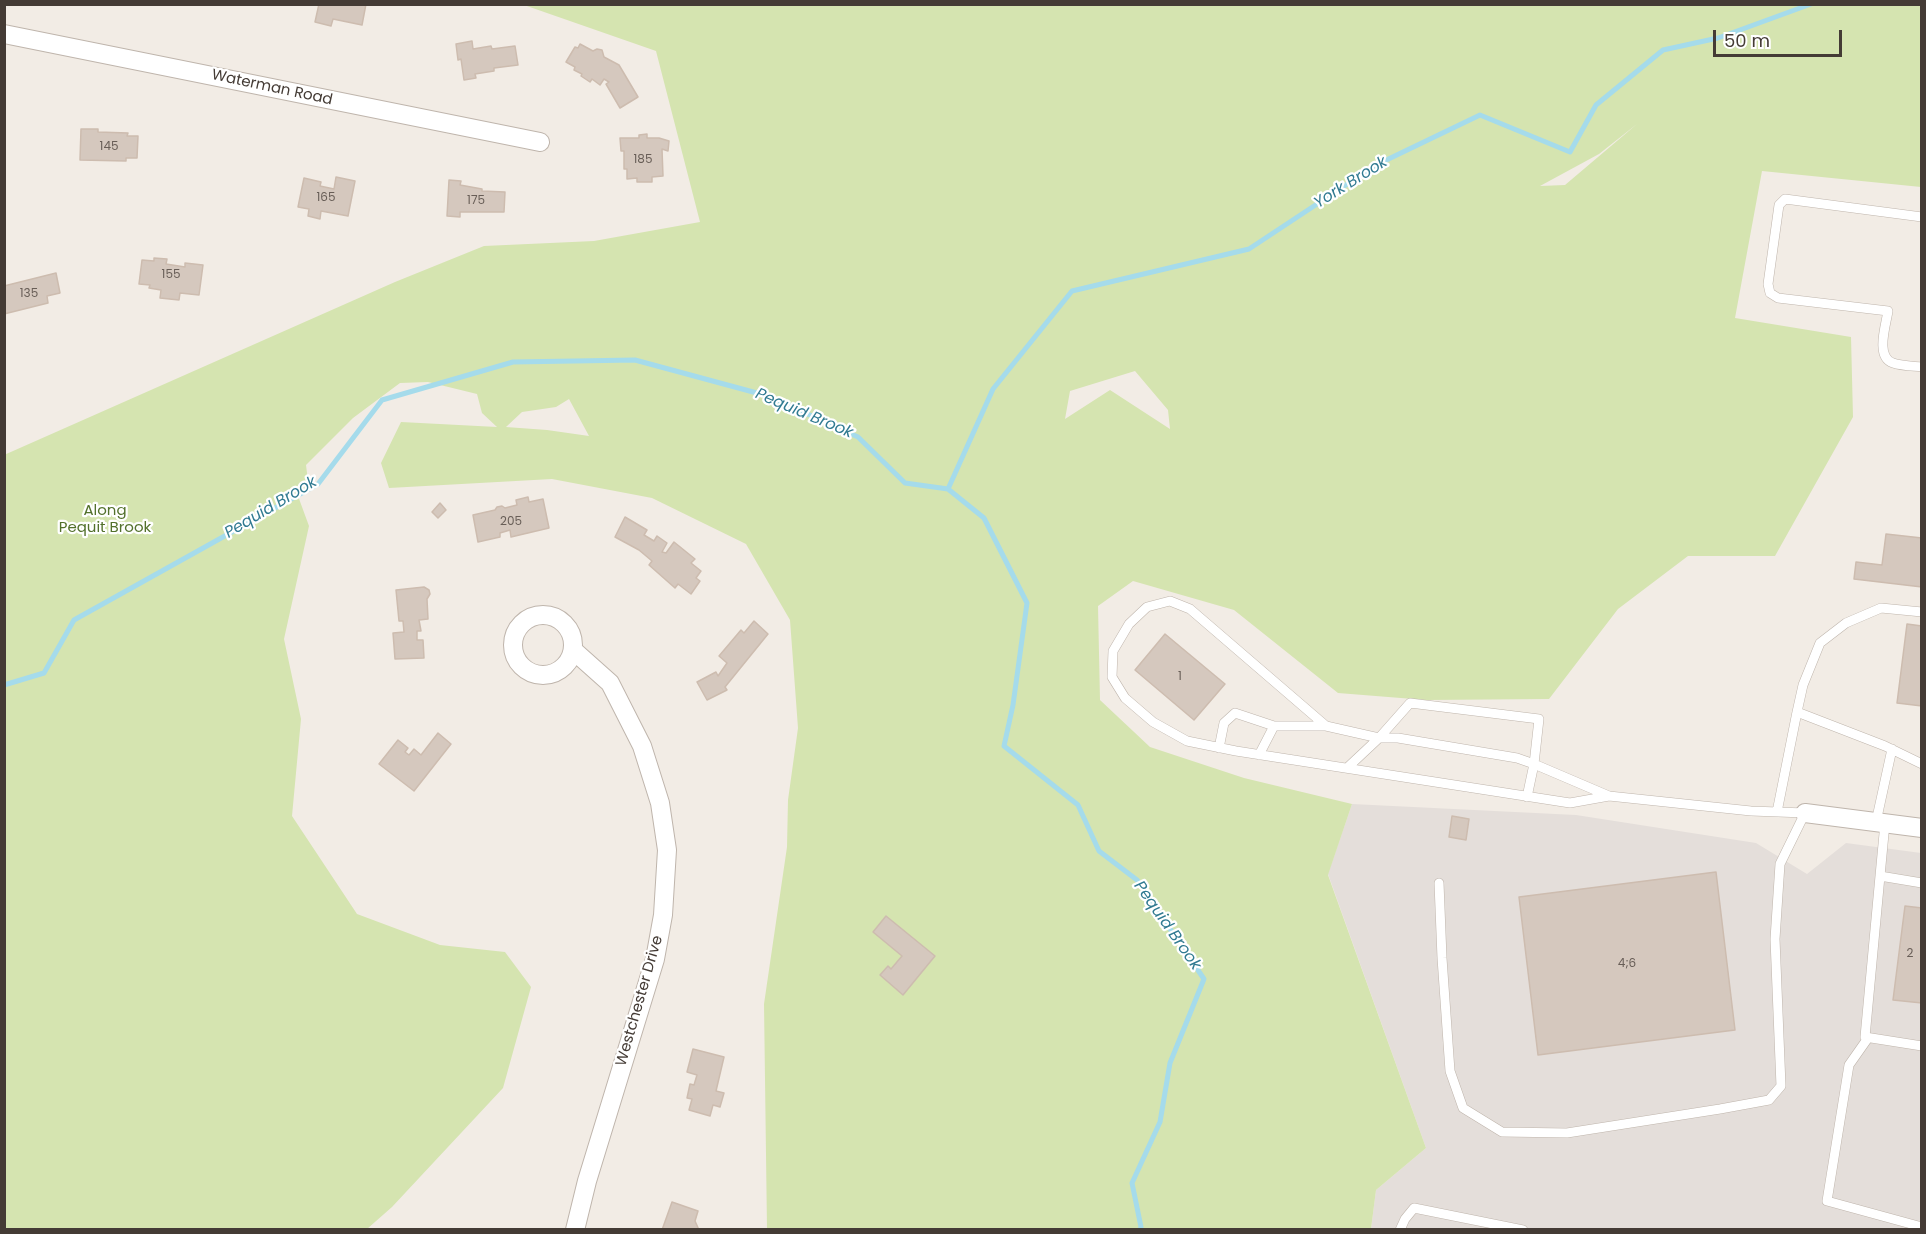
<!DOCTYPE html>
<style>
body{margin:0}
#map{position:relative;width:1926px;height:1234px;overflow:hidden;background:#f2ece5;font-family:Poppins,sans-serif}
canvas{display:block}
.frame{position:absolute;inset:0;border:6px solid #443b35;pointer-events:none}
.scale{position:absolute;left:1713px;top:30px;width:129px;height:27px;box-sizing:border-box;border:3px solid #443b35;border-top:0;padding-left:8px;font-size:18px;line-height:21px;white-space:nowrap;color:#443b35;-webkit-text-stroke:4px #fff;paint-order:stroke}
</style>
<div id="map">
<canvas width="1926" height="1234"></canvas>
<div class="frame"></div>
<div class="scale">50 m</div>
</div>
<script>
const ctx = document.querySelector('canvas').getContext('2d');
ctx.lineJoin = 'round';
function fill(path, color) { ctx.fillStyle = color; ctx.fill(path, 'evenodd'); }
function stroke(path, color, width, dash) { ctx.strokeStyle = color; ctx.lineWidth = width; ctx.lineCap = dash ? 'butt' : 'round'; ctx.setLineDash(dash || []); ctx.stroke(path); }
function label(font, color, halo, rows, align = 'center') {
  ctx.font = font + ' Poppins,sans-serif'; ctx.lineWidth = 4.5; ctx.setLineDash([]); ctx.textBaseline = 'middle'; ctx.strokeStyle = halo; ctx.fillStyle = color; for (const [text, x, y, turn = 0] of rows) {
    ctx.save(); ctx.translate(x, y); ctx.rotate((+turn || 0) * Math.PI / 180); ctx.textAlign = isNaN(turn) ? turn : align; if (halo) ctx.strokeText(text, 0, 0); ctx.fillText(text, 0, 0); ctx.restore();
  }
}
const industrial = new Path2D(`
 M 1352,804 L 1576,815 L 1756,843 L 1807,874 L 1846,843 L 1921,853 L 1921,1229 L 1371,1229 L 1376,1190 L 1426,1148 L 1328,874 Z`);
const green = new Path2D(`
 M 524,5 L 1921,5 L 1921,187 L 1762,171 L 1735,318 L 1851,337 L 1853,417 L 1775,556 L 1688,556 L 1618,609 L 1549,699 L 1426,700 L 1338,693 L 1234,610 L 1133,581 L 1098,606 L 1100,700 L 1150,747 L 1244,778 L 1352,804 L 1328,875 L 1426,1148 L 1376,1190 L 1371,1229 L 767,1229 L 764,1004 L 787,847 L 788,800 L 798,728 L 790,620 L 746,544 L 652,498 L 552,479 L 389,488 L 381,463 L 401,422 L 497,427 L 482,413 L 477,394 L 428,382 L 400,383 L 353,418 L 306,465 L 309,489 L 298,496 L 309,526 L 284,639 L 301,719 L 292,816 L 357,914 L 440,945 L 505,952 L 531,987 L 503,1088 L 392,1207 L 367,1229 L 5,1229 L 4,455 L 395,282 L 484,246 L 594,241 L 700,222 L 656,51 ZM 1637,124 L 1565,185 L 1540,186 L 1599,154 ZM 1135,371 L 1168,410 L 1170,429 L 1110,390 L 1065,419 L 1070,391 ZM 569,399 L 589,436 L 547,430 L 506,427 L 522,412 L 556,407 Z`);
const stream = new Path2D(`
 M 948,489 L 993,389 L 1072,291 L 1249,249 L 1376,165 L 1480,115 L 1570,152 L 1596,105 L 1663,50 L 1718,38 L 1811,4
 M 4,685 L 44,673 L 74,620 L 318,484 L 382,400 L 513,362 L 635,360 L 768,396 L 858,437 L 905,483 L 948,489 L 984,518 L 1027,603 L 1013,705 L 1004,746 L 1078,805 L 1099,851 L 1137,880 L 1204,979 L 1170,1063 L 1160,1122 L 1132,1183 L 1141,1227 L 1140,1230`);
const building = new Path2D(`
 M 319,4 L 366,4 L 362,25 L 333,19 L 331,26 L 315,22 Z
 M 472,41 L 473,49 L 491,46 L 492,49 L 515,46 L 518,65 L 494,68 L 494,71 L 475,74 L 476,78 L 464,80 L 461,59 L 458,60 L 456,44 Z
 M 580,44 L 593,51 L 597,49 L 602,50 L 604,57 L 619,65 L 638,97 L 620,108 L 606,84 L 609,82 L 604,79 L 600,85 L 592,79 L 590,82 L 581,76 L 582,74 L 574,70 L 575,67 L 566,62 L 575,47 L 578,48 Z
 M 81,129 L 98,129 L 98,132 L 128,133 L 127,136 L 138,136 L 137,158 L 126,158 L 126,161 L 80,160 Z
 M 647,134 L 647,138 L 659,138 L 669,141 L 668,151 L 662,149 L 663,176 L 652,177 L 652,182 L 637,182 L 637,178 L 627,179 L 627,169 L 624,169 L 624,151 L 621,151 L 620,138 L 639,138 L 639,135 Z
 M 336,177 L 355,181 L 348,216 L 321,211 L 320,219 L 308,216 L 309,209 L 298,207 L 304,178 L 321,182 L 320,186 L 334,189 Z
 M 449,180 L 461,181 L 460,185 L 482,189 L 482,191 L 505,192 L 504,212 L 460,212 L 460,217 L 447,216 Z
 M 154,258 L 167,259 L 166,264 L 185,267 L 185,263 L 203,265 L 199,295 L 180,293 L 179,300 L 160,298 L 161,290 L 149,288 L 150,285 L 139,284 L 142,260 L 154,261 Z
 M 56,273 L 60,293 L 47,296 L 48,303 L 4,314 L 4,286 Z
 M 528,497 L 529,502 L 543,499 L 549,528 L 511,537 L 510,530 L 500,533 L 500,537 L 478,542 L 473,515 L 495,510 L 497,507 L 502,506 L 505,508 L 517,505 L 516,500 Z
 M 440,503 L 446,510 L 438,518 L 432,512 Z
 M 625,517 L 647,530 L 644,535 L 654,541 L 657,536 L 667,543 L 662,552 L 666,553 L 674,542 L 695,559 L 691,563 L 701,571 L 696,578 L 700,581 L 691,594 L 678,584 L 675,588 L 649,565 L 652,561 L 639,550 L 615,537 Z
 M 1886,534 L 1922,538 L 1922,587 L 1854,579 L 1856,562 L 1882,565 Z
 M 424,587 L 429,590 L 430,594 L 427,599 L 428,619 L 419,620 L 421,631 L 417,631 L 417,640 L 423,640 L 424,658 L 395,659 L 393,633 L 404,632 L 403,621 L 399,621 L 396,590 Z
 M 754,621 L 768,634 L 725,687 L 727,690 L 707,700 L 697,682 L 716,672 L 718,676 L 727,663 L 719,656 L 741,630 L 744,633 Z
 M 1907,624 L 1922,626 L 1922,706 L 1897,703 Z
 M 1165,634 L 1225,684 L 1194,720 L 1135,670 Z
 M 438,733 L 451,744 L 414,791 L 379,764 L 398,740 L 408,748 L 405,752 L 409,755 L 414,749 L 421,755 Z
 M 1452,816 L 1469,819 L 1466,840 L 1449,837 Z
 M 1716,872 L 1735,1030 L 1538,1055 L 1519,897 Z
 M 1905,906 L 1922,908 L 1922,1003 L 1893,1000 Z
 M 886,916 L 935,956 L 903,995 L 880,975 L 888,966 L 891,969 L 902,956 L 873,932 Z
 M 693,1049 L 724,1057 L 716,1091 L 724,1093 L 720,1107 L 713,1105 L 710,1116 L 689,1110 L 692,1099 L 687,1098 L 690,1084 L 694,1085 L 697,1075 L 687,1072 Z
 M 672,1202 L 698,1211 L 695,1221 L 699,1230 L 662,1230 Z`);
const lane = new Path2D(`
 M 1922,217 L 1785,199 L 1779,205 L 1768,284 L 1770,293 L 1778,298 L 1888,311 C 1886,325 1875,357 1893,363 C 1902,366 1912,366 1922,367
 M 1922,612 L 1881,608 L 1846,623 L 1820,643 L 1803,685 L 1797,712 L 1885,746 L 1922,764
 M 1410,703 L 1539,719 L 1534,764 L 1517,758 L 1398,738 L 1379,738 Z
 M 1219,748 L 1224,723 L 1235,713 L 1274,726 L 1326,726
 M 1259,755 L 1274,726
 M 1347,768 L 1379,738 L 1326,726 L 1190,609 L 1170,601 L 1147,607 L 1129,624 L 1113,651 L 1112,677 L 1125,698 L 1153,722 L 1187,741 L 1236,751 L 1570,803 L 1609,796 L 1751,811 L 1805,813 L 1780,864 L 1775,939 L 1781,1086 L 1769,1100 L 1720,1109 L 1567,1133 L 1502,1132 L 1463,1108 L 1450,1071 L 1442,958 L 1439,883
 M 1527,797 L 1534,764 L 1609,796
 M 1777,812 L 1797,712
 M 1876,822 L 1892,749
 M 1885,823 L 1880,876 L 1922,883
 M 1880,876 L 1865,1037 L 1922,1046
 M 1868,1038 L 1849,1065 L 1827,1201 L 1922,1227
 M 1400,1230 L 1405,1219 L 1414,1208 L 1523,1230`);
const street = new Path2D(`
 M 4,34 L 540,142
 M513 645a30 30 0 1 1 60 0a30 30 0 1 1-60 0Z
 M 573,650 L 610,683 L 642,746 L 660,803 L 667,850 L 663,915 L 655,959 L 587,1181 L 575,1230
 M 1805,813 L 1922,828`);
const numberNames = [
 ["145",109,147],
 ["185",643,160],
 ["165",326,198],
 ["175",476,201],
 ["155",171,275],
 ["135",29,294],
 ["205",511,522],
 ["1",1180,677],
 ["2",1910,954],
 ["4;6",1627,964]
];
const streetNames = [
 ["Waterman Road",272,88,12],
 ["Westchester Drive",640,1001,-74]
];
const parkNames = [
 ["Along",105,511],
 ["Pequit Brook",105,528]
];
const waterNames = [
 ["York Brook",1351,183,-32],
 ["Pequid Brook",804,414,23],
 ["Pequid Brook",271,508,-31],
 ["Pequid Brook",1167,926,55]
];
fill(industrial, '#e4deda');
fill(green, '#d5e4b0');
stroke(stream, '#a5dbeb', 5);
fill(building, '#d5c8be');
stroke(building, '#cdbcaf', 1.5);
stroke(lane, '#bfb5ac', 10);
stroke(street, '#bfb5ac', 20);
stroke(lane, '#fff', 9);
stroke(street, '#fff', 18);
label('12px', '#685e57', null, numberNames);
label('15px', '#443b35', '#fff', streetNames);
label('15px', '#53712c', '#fff', parkNames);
label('italic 16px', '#307a91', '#fff', waterNames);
</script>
